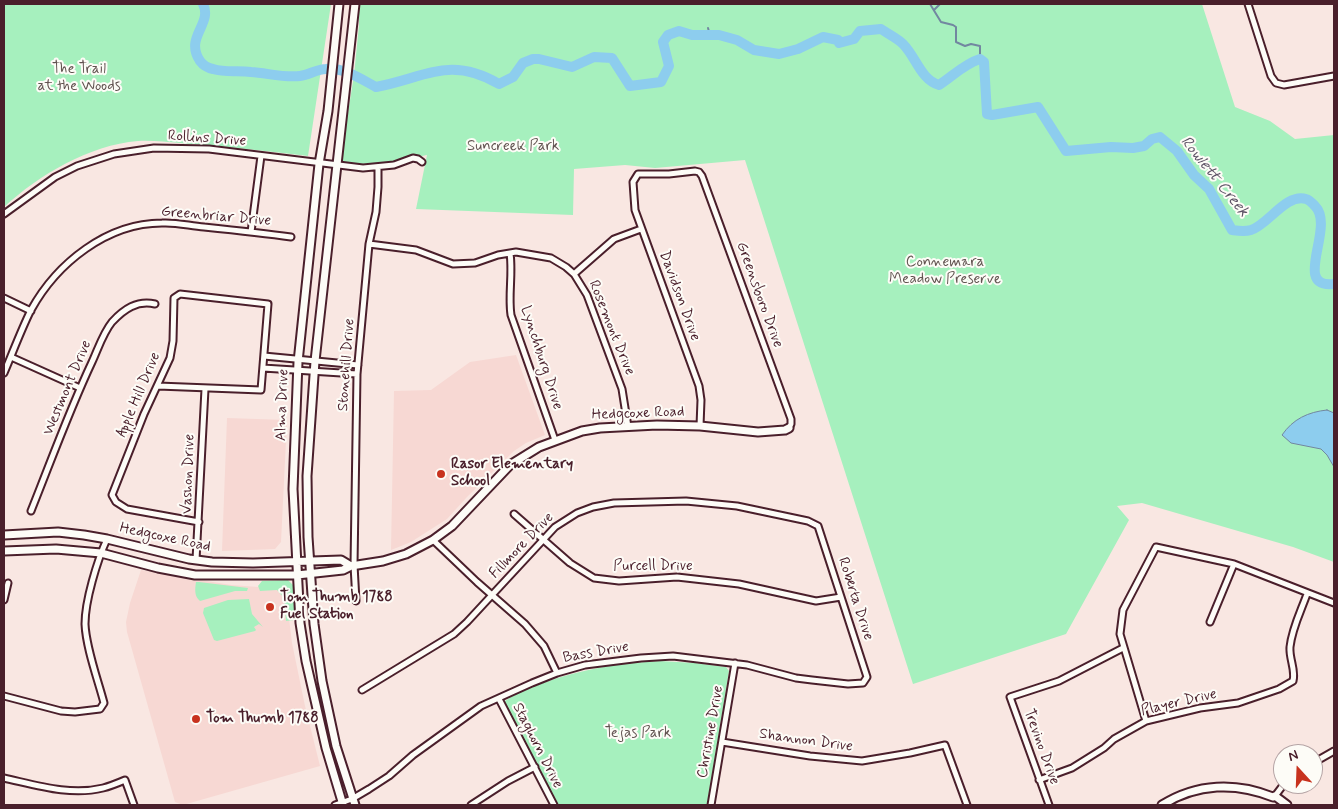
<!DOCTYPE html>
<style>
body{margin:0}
#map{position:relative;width:1338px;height:809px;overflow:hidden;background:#f9e7e2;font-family:Mynerve,sans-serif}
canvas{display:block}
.frame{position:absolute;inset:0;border:5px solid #4a1f2b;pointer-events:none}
.north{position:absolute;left:1273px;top:744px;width:50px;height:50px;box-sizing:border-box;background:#fdfcf7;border:1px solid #b5a4a5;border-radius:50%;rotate:340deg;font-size:14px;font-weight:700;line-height:20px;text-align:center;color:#4a1f2b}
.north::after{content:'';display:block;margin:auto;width:18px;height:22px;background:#c8321e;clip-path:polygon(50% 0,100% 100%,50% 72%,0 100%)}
</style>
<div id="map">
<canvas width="1338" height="809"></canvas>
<div class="frame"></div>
<div class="north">N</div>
</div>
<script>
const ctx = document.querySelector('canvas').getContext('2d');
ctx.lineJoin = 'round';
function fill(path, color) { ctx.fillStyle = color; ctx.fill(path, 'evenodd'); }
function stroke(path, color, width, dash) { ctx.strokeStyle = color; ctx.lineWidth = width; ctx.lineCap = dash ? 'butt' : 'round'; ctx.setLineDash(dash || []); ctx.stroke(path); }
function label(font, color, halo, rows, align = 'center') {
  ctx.font = font + ' Mynerve,sans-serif'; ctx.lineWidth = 4; ctx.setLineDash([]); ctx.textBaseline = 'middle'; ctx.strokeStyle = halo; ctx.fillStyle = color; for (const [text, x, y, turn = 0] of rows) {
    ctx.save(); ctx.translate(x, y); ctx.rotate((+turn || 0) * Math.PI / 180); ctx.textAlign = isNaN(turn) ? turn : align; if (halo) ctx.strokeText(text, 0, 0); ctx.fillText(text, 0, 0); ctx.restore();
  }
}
const built = new Path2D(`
 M 516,355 L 545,435 L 526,443 L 514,451 L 467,497 L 447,519 L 411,542 L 391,550 L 394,391 L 431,390 L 470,362 Z
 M 227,418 L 287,420 L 281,542 L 275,549 L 222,551 Z
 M 141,570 L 231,585 L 272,588 L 283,592 L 288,610 L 292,643 L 305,706 L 320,766 L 183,805 L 175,802 L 127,632 L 126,622 L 130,603 Z`);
const green = new Path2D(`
 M 4,4 L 331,4 L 308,156 C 265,151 223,146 180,143 C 166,142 151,140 138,141 C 89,145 39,175 4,207 Z
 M 359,4 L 1202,4 L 1235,107 L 1270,121 L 1295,139 L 1334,135 L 1334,562 L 1293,547 L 1142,503 L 1117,506 L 1129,520 L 1066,634 L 913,684 L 745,160 L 655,168 L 625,165 L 574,169 L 573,215 L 416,209 L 427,155 C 397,161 370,166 340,163 L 354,75 L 359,25 Z
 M 288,580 L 294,586 C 293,596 295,605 296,616 L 294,620 L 286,621 L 284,598 L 277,590 L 260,591 L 258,586 L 262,581 Z
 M 196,582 L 199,582 L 248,588 L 247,591 L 235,591 L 200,601 C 194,596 195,589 196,582 Z
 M 249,599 L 252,614 L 263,627 L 259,624 L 254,627 L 256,630 L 255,631 L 217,641 L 214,640 L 203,613 L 204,608 L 228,600 Z
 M 660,661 L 695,663 L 726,667 L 729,671 L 707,805 L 557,805 L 504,706 L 505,701 C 515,693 530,688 543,683 C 581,669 620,663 660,661 Z`);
const water = new Path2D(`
 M 1327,410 L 1334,413 L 1334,467 L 1327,455 L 1321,449 L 1291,443 L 1282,435 C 1293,419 1308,412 1327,410 Z`);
const stream = new Path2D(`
 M 930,4 L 941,22 L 953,25 L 956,27 L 956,42 L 965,46 L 971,44 L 980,46 L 980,59
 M 934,10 L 940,4
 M 708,28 L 710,35`);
const river = new Path2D(`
 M 203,4 C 213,24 184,37 200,61 C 203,65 208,68 213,69 C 226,73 238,70 251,72 C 267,73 284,78 300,76 C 309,75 317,69 326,69 C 343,67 361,79 376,87 C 425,78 449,55 499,84 L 513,77 L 523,63 L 533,59 L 539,59 L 572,67 L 594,57 L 612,58 L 630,86 L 661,82 L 669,66 L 663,42 L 668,35 L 679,31 L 692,35 L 719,35 L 737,40 L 754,50 L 779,54 L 798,49 L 823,37 L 838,40 L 839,43 L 854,39 L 860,31 L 881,29 C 888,34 897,38 903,44 C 916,57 921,80 939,85 C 953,76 964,64 980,59 L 984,62 L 987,114 L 992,115 L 1038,107 L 1066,151 L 1111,147 L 1133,148 L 1144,146 L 1152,139 L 1160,137 L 1177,151 L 1194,175 L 1209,189 L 1232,230 C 1239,231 1244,232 1251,230 C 1268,225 1286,193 1306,199 C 1310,200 1312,203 1315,206 C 1336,227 1291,289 1334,284`);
const street = new Path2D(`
 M 1248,4 L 1271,76 L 1276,83 L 1284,85 L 1334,76
 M 4,214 L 55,177 L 77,166 L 114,154 L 154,148 L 209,149 L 363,168 L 394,165 L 413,158 L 418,159 L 422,162
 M 251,232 L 261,156
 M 369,244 L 416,250 L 453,264 L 475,263 L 498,255 L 516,252 L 551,258 L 566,267 L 574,274 L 587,295 L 622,389 L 628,427
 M 510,253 C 513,274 508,295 511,315 L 555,440
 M 574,274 L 614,239 L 641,229
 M 4,298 L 31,311
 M 264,356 L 358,365
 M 11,357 L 80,388
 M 263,368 L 357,374
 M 4,373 C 13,352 21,330 31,310 C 57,263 107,223 162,223 C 176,222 190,226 204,227 C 233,230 262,233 291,237
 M 158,386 L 261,390 L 268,304 L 180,294 L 174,298 L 173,341 L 170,358 L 144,414 L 112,495 L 116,502 L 127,509 L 199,522
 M 700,426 L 701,400 L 699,386 L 635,210 L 633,182 L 638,174 L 669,174 L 695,171 L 699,172 L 702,176 L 791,419 L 791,424 L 789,428
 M 31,511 C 51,461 69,411 92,362 C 98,349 103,333 112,322 C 124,309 137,300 155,304
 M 514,514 L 570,563 L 594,578 L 619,581 L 677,577 L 739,584 L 816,601 L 841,597
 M 433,540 L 477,582 L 525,624 L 544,646 L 557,673
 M 196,560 L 205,389
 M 4,600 L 8,583
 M 356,601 L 354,565 L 357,374 L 369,244 L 376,212 L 378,187 L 378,167
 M 1210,622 L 1234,564
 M 4,696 L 61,711 L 75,712 L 100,709 L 104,703 C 98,680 86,648 85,624 C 85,601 97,561 107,539
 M 499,699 L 554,805
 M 1146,721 L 1120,634 L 1123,610 L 1156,547 L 1234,564 L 1334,603
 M 722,742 L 810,756 L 862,761 L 910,753 L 945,745 L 967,805
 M 1313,763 L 1334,751
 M 4,778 C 36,785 70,796 103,788 C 111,786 118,783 125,780 L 134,805
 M 1039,780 L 1072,768 L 1104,748 L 1114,739 L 1146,721 L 1200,708 L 1238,703 L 1279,689 L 1293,681 C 1296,670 1289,659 1290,647 C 1292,628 1301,611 1307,594
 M 1275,796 L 1284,784
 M 335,805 L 352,799 L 369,789 L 389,776 L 413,755 L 481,706 L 532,683 L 557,673 L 585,665 L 641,658 L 673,656 L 747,665 L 796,678 L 812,680 L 848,684 L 863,683 L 867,677 L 818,526 L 808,521 L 737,506 L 686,501 L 614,503 L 593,507 L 577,513 L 555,527 L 467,622 L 454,634 L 362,690
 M 471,805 L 508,781 L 535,767
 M 711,805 L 735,663
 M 1049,805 L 1010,697 L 1059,681 L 1123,648`);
const secondary = new Path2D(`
 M 339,4 L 328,111 L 319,164 L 298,362 L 293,489 L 300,623 L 306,661 L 326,748 L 343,805
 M 355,4 L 315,361 L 307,476 L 308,537 L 314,624 L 322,681 L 336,746 L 355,805
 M 4,535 L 58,532 L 84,535 L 107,539 L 189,559 L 212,562 L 253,563 L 341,560 L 351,566
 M 4,551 L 56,549 L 101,553 L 158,568 L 195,575 L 297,575 L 343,570 L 351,566 L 383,561 L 406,554 L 433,540 L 452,526 L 510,465 L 539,447 L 582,431 L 600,428 L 657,425 L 700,426 L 758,432 L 785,430 L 789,428
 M 1162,805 C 1197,783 1236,782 1273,797 L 1275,796 L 1287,805`);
const markers = [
 [441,474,5,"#c8321e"],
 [270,607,5,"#c8321e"],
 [196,719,5,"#c8321e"]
];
const parkNames = [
 ["The Trail",79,70],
 ["at the Woods",79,87],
 ["Suncreek Park",513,147],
 ["Connemara",945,263],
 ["Meadow Preserve",945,280],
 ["Tejas Park",638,734]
];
const streetNames = [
 ["Rollins Drive",207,139,4],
 ["Greenbriar Drive",216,217,5],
 ["Greensboro Drive",759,295,70],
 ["Davidson Drive",679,296,70],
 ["Rosemont Drive",611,328,68],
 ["Lynchburg Drive",541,358,72],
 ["Stonehill Drive",347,365,-86],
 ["Westmont Drive",68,388,-67],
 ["Apple Hill Drive",139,395,-67],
 ["Alma Drive",283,405,-88],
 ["Hedgcoxe Road",638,414,-2],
 ["Vashon Drive",189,474,-88],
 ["Hedgcoxe Road",165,538,12],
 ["Fillmore Drive",522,546,-46],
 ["Purcell Drive",653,567],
 ["Roberta Drive",855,599,72],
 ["Bass Drive",596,653,-10],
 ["Player Drive",1179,703,-13],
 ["Christine Drive",711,732,-80],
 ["Shannon Drive",806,741,8],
 ["Staghorn Drive",537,746,63],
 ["Trevino Drive",1041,747,70]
];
const poiNames = [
 ["Rasor Elementary",451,465],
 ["School",451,482],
 ["Tom Thumb 1788",280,598],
 ["Fuel Station",280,615],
 ["Tom Thumb 1788",206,719]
];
const waterNames = [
 ["Rowlett Creek",1214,177,51]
];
fill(built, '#f7d8d3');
fill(green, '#a6f0be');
fill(water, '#8dcdee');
stroke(water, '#7287a0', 1);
stroke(stream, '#7287a0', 2);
stroke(river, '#8dcdee', 10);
stroke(street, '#4a1f2b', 9);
stroke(secondary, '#4a1f2b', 11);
stroke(street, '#fdfcf7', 5);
stroke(secondary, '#fdfcf7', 7);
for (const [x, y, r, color] of markers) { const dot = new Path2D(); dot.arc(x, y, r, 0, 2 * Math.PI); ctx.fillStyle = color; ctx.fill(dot); stroke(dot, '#fdfcf7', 2); }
label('15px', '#615350', '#fdfcf7', parkNames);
label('15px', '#4a1f2b', '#fdfcf7', streetNames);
label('bold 15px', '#4a1f2b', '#fdfcf7', poiNames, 'left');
label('italic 16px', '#5e5366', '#fdfcf7', waterNames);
</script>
